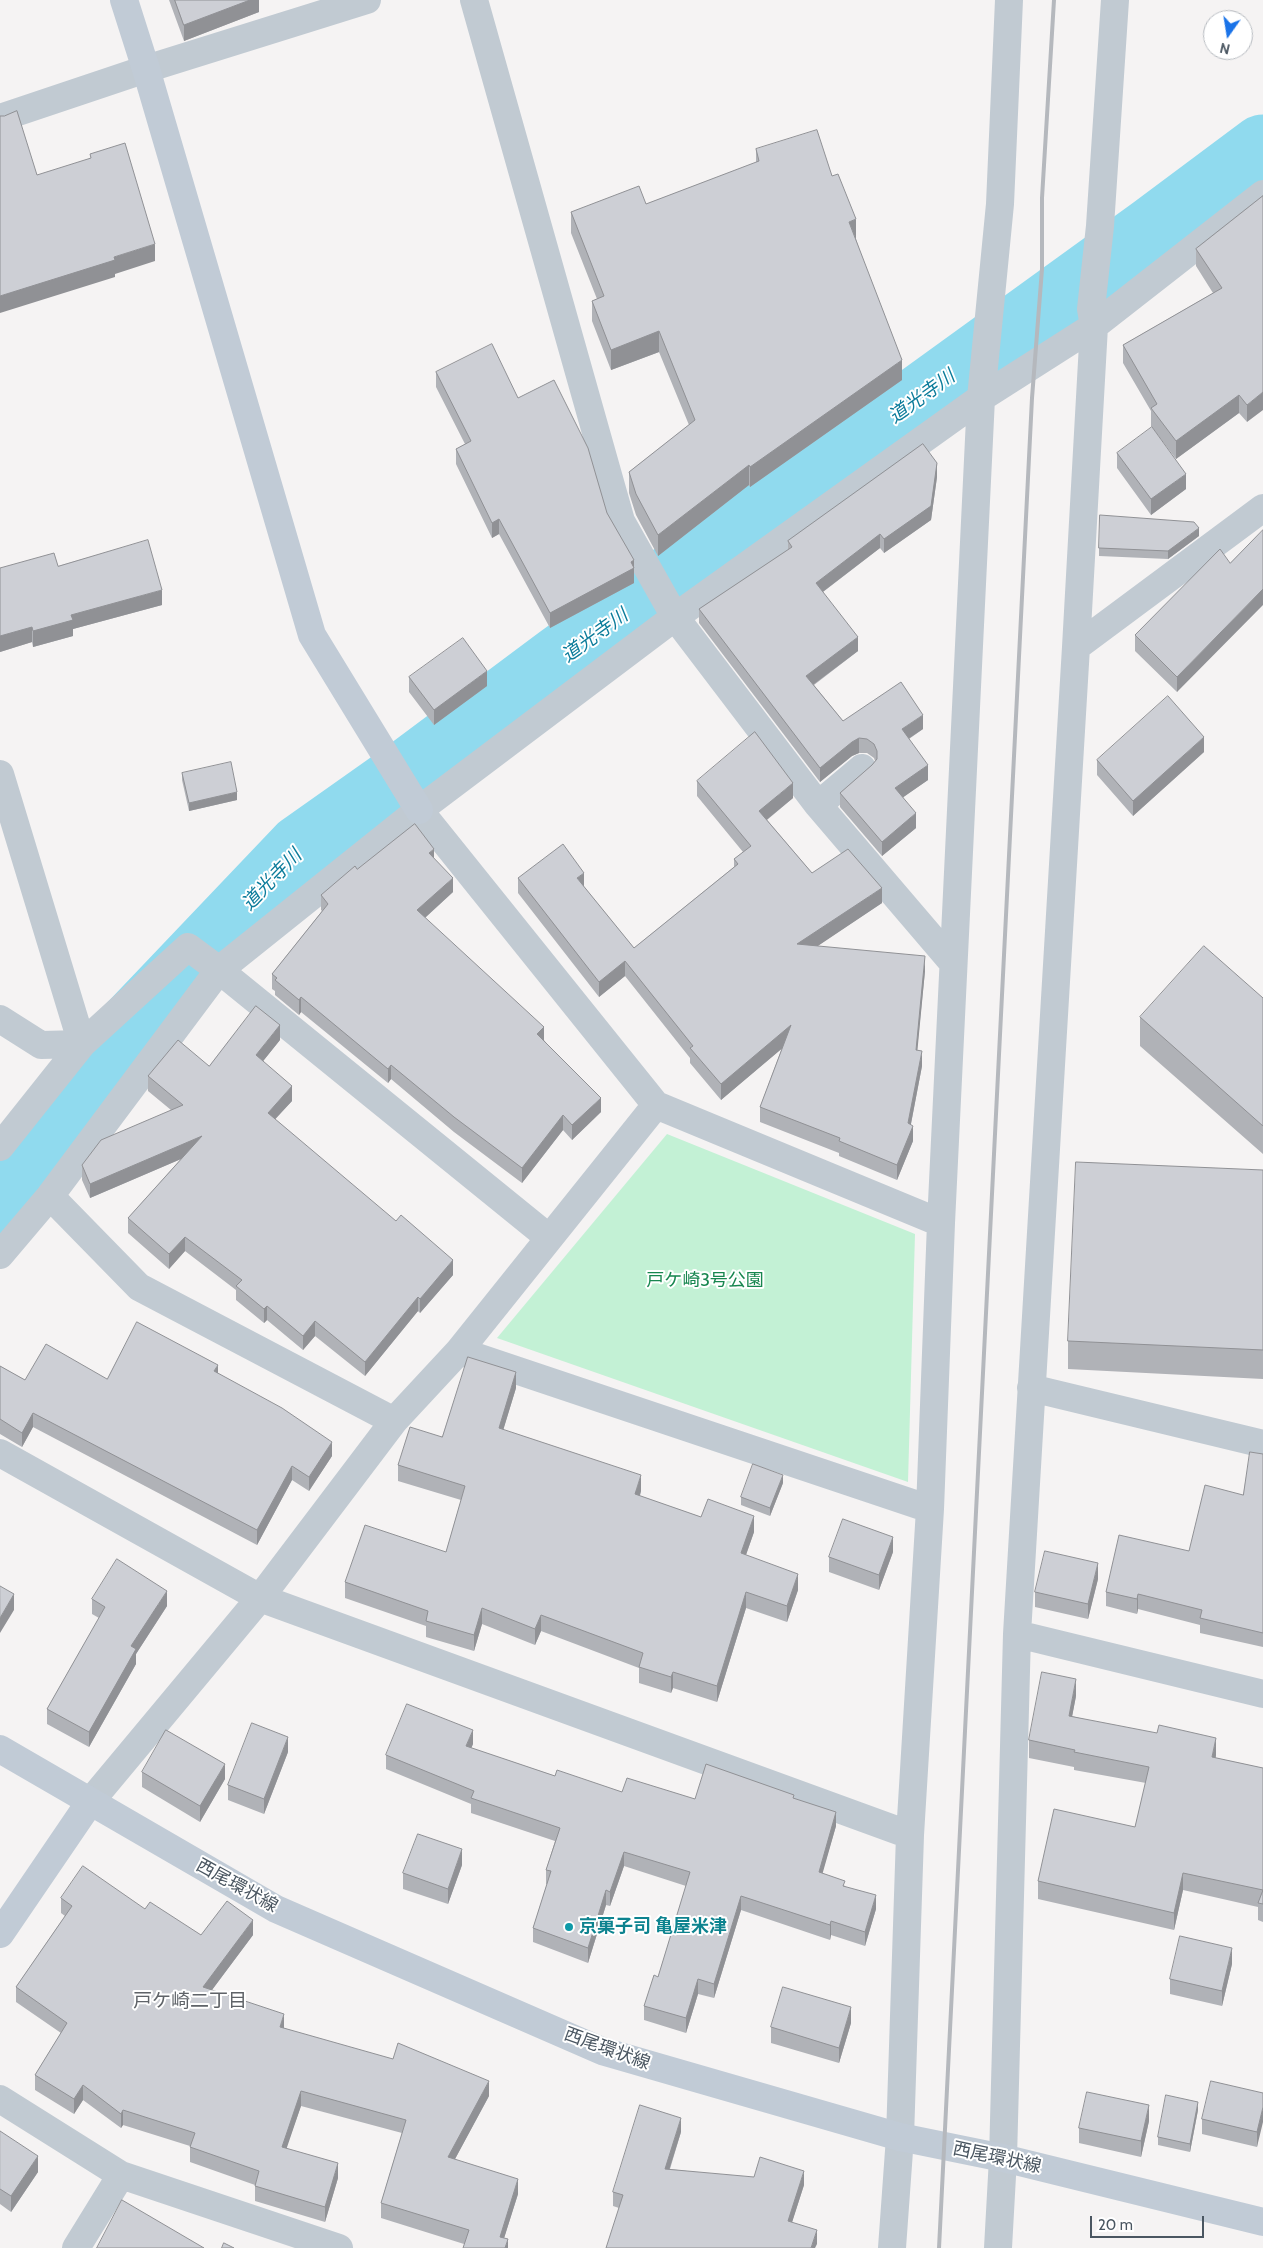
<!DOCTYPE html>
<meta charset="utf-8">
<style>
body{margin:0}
#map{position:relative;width:1263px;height:2248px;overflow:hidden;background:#f5f3f3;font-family:Cabin,sans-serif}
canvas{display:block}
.north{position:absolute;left:1203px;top:10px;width:50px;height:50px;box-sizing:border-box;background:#fff;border:1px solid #b7bbc0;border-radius:50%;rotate:193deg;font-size:14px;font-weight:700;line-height:20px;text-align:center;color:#4a5661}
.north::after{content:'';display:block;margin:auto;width:18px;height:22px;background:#1a73e8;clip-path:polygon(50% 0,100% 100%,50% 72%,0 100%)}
.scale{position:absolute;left:1090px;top:2216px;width:114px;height:22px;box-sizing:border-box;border:2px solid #4a5661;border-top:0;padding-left:6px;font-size:15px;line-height:18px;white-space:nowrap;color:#4a5661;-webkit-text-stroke:4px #fff;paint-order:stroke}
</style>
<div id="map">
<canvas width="1263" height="2248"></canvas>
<div class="north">N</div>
<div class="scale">20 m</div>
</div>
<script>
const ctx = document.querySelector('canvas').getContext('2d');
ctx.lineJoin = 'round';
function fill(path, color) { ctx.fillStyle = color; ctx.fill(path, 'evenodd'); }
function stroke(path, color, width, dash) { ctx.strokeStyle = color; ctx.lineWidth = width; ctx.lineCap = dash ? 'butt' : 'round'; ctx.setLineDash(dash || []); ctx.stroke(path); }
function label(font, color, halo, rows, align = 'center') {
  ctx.font = font + ' Cabin,"Noto Sans JP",sans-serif'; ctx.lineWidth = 4; ctx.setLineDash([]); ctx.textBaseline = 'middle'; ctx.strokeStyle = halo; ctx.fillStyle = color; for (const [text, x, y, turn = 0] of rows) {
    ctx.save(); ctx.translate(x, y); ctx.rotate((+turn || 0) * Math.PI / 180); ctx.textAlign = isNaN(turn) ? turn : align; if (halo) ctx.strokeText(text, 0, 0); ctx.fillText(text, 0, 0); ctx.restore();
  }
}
const green = new Path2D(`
 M 667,1134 L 915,1234 L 908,1482 L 497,1338 Z`);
const river = new Path2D(`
 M 0,1201 L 103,1057 L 301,849 L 410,772 L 560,660 L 1153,231 L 1263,149`);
const street = new Path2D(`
 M 474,0 L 621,521 L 675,617 L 818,805 L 862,768
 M 0,118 L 146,69 L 367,0
 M 1076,647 L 1094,326 L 1091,309 L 1100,226 L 1115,0
 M 0,774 L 82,1044 L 0,1147
 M 818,805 L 953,963
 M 419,810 L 656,1105 L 941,1223
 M 0,1019 L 41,1045 L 82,1044 L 188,947 L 219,970 L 548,1237
 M 50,1196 L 139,1287 L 394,1421
 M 0,1255 L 50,1196 L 219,970 L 419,810 L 675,617 L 981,398 L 1094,326 L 1263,194
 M 459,1351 L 930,1509
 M 1031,1388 L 1263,1444
 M 0,1453 L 260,1598 L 910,1835
 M 1017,1634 L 1263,1694
 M 90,1802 L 260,1598 L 394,1421 L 459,1351 L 656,1105
 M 0,2099 L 121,2175 L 339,2248
 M 76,2248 L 121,2175
 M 892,2248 L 900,2137 L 910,1835 L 930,1509 L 941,1223 L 981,398 L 1000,204 L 1009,0
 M 998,2248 L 1003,2158 L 1017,1634 L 1076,647 L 1263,508`);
const secondary = new Path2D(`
 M 124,0 L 146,69 L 312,635 L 419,810
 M 0,1749 L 276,1909 L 602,2051 L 900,2137 L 1003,2158 L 1263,2222
 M 0,1934 L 90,1802`);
const rail = new Path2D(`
 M 939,2248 L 1032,398 L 1042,269 L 1042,198 L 1054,0`);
const wall = new Path2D(`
 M 169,0 L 259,0 L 259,12 L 184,41 Z
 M 756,149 L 832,176 L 856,239 L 902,380 L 750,487 L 749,485 L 658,556 L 636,515 L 629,493 L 629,472 L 689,425 L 659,352 L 611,370 L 592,321 L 592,301 L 597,299 L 571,233 L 571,212 L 646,204 L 756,163 Z
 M 1263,196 L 1247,422 L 1239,413 L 1176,459 L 1151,426 L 1151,411 L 1123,363 L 1123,345 L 1213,293 L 1196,266 L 1196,249 Z
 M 436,372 L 518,398 L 607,513 L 634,567 L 634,583 L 550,628 L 499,534 L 492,538 L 456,464 L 456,449 L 465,444 L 436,387 Z
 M 1117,453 L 1186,489 L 1151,515 L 1117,468 Z
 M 937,477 L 931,520 L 884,553 L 880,548 L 823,592 L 858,651 L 814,685 L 843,721 L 923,729 L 909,739 L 928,780 L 903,797 L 916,828 L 882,856 L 840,807 L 840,793 L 872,765 L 875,761 L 874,758 L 867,753 L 859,753 L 852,756 L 820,782 L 699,623 L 699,609 L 788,550 L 788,541 Z
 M 1199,536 L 1168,559 L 1099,556 L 1099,548 Z
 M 1230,563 L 1177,692 L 1135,651 L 1135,635 Z
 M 58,566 L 162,605 L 73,629 L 73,636 L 33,647 L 32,642 L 0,652 L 0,568 Z
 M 409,677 L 487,686 L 434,725 L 409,692 Z
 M 1204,752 L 1133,816 L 1097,775 L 1097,760 Z
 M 182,773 L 237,800 L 189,811 L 182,780 Z
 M 697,781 L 793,798 L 767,820 L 812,873 L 882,903 L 817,946 L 925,971 L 917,1050 L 922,1066 L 911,1124 L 913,1141 L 897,1180 L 839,1156 L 839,1153 L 760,1122 L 760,1107 L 782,1048 L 721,1100 L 690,1063 L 690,1058 L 625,976 L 599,997 L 518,893 L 518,878 L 584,887 L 634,948 L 734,867 L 734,859 L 743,852 L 697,796 Z
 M 434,858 L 453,892 L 425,918 L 544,1040 L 601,1112 L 572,1140 L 563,1130 L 522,1183 L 454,1132 L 391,1079 L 388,1083 L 301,1012 L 299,1015 L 275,995 L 275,991 L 272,989 L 272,974 L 322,911 L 321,910 L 321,895 L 357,869 Z
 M 1263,998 L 1263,1154 L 1140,1046 L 1140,1017 Z
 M 280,1040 L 263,1061 L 292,1101 L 275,1119 L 453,1275 L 420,1313 L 418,1311 L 365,1376 L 315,1336 L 303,1350 L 267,1320 L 264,1323 L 236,1300 L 236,1290 L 185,1251 L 169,1269 L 128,1233 L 128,1218 L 181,1159 L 90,1198 L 82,1180 L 82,1165 L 171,1110 L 148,1091 L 148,1076 L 209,1066 Z
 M 1263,1170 L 1263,1379 L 1068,1369 L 1068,1341 Z
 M 0,1366 L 25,1380 L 107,1379 L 218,1373 L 332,1456 L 309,1491 L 292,1480 L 257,1545 L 33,1427 L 22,1447 L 0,1434 Z
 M 516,1388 L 503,1430 L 641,1491 L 640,1496 L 701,1517 L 754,1532 L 746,1555 L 798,1590 L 787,1622 L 746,1608 L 717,1702 L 673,1688 L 671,1693 L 639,1683 L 639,1668 L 541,1631 L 535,1645 L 482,1624 L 474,1651 L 426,1637 L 426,1626 L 345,1598 L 345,1582 L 446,1552 L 461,1500 L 398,1481 L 398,1465 Z
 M 1263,1454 L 1263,1647 L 1200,1633 L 1200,1625 L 1138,1609 L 1137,1614 L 1106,1606 L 1106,1592 L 1189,1551 L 1243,1495 Z
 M 783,1483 L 770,1516 L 741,1505 L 741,1497 Z
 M 893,1552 L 879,1590 L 829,1572 L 829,1557 Z
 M 1098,1579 L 1088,1619 L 1035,1607 L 1035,1592 Z
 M 92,1599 L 167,1606 L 136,1654 L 136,1664 L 89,1747 L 47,1724 L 47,1709 L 99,1618 L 92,1614 Z
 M 1076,1696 L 1072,1716 L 1216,1755 L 1216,1758 L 1263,1768 L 1263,1922 L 1258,1920 L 1258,1907 L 1183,1890 L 1174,1930 L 1038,1899 L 1038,1881 L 1135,1827 L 1146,1783 L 1074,1770 L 1074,1767 L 1029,1758 L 1029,1740 Z
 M 473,1744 L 471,1748 L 555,1776 L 622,1792 L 695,1799 L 794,1799 L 836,1826 L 822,1873 L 845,1886 L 876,1909 L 865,1946 L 831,1935 L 830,1940 L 741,1910 L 714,1998 L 698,1994 L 686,2033 L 644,2020 L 644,2006 L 658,1977 L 686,1886 L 624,1866 L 610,1906 L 606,1905 L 588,1963 L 533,1942 L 533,1928 L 547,1884 L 546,1884 L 546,1870 L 555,1841 L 471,1813 L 471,1804 L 386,1769 L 386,1755 Z
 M 288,1752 L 264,1814 L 228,1800 L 228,1785 Z
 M 142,1772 L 225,1779 L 200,1822 L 142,1787 Z
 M 462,1865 L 448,1904 L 403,1889 L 403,1873 Z
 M 61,1898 L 145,1909 L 201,1935 L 253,1935 L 212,1990 L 284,2028 L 489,2096 L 455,2159 L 518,2194 L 504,2238 L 508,2248 L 464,2244 L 381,2218 L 381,2203 L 402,2133 L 301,2106 L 286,2148 L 338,2178 L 325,2222 L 255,2201 L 255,2185 L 190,2162 L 190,2146 L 123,2125 L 121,2128 L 83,2100 L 74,2114 L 35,2090 L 35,2075 L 61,2033 L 16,2002 L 16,1987 L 65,1916 L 61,1913 Z
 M 1232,1964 L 1222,2006 L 1170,1994 L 1170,1979 Z
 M 851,2023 L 839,2063 L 771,2043 L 771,2027 Z
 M 1263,2093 L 1257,2147 L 1202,2134 L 1202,2119 Z
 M 1198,2110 L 1190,2152 L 1158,2145 L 1158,2137 Z
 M 1149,2121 L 1141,2157 L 1079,2143 L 1079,2128 Z
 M 0,2131 L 38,2172 L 11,2212 L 0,2204 Z
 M 681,2132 L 670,2169 L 804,2185 L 792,2222 L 817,2244 L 619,2208 L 613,2206 L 613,2192 Z`);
const shadedWall = new Path2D(`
 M 250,0 L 259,0 L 259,12 L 184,41 L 184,25 Z
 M 856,219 L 856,240 L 849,222 Z
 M 155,244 L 155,261 L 115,274 L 115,277 L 0,313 L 0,296 L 114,257 Z
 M 659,331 L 659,352 L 611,370 L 611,350 Z
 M 902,360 L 902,380 L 750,487 L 750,467 Z
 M 1263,392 L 1263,410 L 1247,422 L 1247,405 Z
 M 1239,395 L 1239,413 L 1176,459 L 1176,441 Z
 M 937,463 L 937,477 L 931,520 L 884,553 L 884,539 Z
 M 749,465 L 749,485 L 658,556 L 658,535 Z
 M 1186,474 L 1186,489 L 1151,515 L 1151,499 Z
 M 499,519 L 499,534 L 492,538 L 492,523 Z
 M 1199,528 L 1199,536 L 1168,559 L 1168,551 Z
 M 880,534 L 880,548 L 816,597 L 816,583 Z
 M 634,560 L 634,583 L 550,628 L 550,613 Z
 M 1263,589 L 1263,605 L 1177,692 L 1177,677 Z
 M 162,590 L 162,605 L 73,629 L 73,636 L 33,647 L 33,631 L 71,615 Z
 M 32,627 L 32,642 L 0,652 L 0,636 Z
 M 858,637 L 858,651 L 806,690 L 806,676 Z
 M 487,671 L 487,686 L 434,725 L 434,710 Z
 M 923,715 L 923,729 L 902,743 L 902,729 Z
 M 1204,737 L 1204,752 L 1133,816 L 1133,801 Z
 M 859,738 L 859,753 L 852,756 L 820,782 L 820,768 L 852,742 Z
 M 928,765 L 928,780 L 895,803 L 895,788 Z
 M 793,783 L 793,798 L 759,826 L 759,811 Z
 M 237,792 L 237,800 L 189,811 L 189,803 Z
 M 916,813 L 916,828 L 882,856 L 882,842 Z
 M 434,849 L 434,863 L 429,853 Z
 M 584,873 L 584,888 L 577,878 Z
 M 453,878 L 453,892 L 417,925 L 417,910 Z
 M 882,888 L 882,903 L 797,960 L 797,944 Z
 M 925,956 L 925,971 L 916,1065 L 916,1050 Z
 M 625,961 L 625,976 L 599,997 L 599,982 Z
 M 301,997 L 301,1012 L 299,1015 L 299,1000 Z
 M 280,1025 L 280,1040 L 256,1070 L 256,1055 Z
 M 791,1025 L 791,1041 L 721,1100 L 721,1084 Z
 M 544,1027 L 544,1042 L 537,1034 Z
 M 922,1051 L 922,1066 L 908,1139 L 908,1123 Z
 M 391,1065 L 391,1079 L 388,1083 L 388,1069 Z
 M 292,1086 L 292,1101 L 268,1127 L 268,1113 Z
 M 601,1098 L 601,1112 L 572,1140 L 572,1125 Z
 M 563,1115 L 563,1130 L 522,1183 L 522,1168 Z
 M 913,1126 L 913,1141 L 897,1180 L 897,1165 Z
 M 202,1136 L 202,1150 L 90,1198 L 90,1184 Z
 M 185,1237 L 185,1251 L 169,1269 L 169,1254 Z
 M 453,1260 L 453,1275 L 420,1313 L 420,1299 Z
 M 418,1297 L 418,1311 L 365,1376 L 365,1362 Z
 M 267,1306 L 267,1320 L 264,1323 L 264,1309 Z
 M 315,1321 L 315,1336 L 303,1350 L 303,1336 Z
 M 218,1365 L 218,1379 L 214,1371 Z
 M 516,1372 L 516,1388 L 499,1444 L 499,1428 Z
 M 33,1413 L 33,1427 L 22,1447 L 22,1433 Z
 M 332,1442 L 332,1456 L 309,1491 L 309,1477 Z
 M 292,1466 L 292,1480 L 257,1545 L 257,1530 Z
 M 641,1475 L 641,1491 L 635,1510 L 635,1494 Z
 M 783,1475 L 783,1483 L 770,1516 L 770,1508 Z
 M 754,1516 L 754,1532 L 741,1569 L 741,1553 Z
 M 893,1537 L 893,1552 L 879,1590 L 879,1575 Z
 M 1098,1563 L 1098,1579 L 1088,1619 L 1088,1604 Z
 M 798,1574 L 798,1590 L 787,1622 L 787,1606 Z
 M 167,1591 L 167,1606 L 136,1654 L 136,1664 L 89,1747 L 89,1732 L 131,1646 Z
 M 746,1592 L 746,1608 L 717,1702 L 717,1686 Z
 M 14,1594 L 14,1610 L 0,1633 L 0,1618 Z
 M 1138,1594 L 1138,1609 L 1137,1614 L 1137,1599 Z
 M 482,1608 L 482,1624 L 474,1651 L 474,1635 Z
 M 541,1615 L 541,1631 L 535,1645 L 535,1629 Z
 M 673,1672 L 673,1688 L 671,1693 L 671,1677 Z
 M 1076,1679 L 1076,1696 L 1069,1733 L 1069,1716 Z
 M 473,1730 L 473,1744 L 466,1761 L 466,1746 Z
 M 288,1737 L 288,1752 L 264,1814 L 264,1799 Z
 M 1216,1738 L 1216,1755 L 1212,1774 L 1212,1757 Z
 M 225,1764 L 225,1779 L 200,1822 L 200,1806 Z
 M 836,1812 L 836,1826 L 819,1886 L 819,1872 Z
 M 462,1849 L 462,1865 L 448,1904 L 448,1889 Z
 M 624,1852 L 624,1866 L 610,1906 L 610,1892 Z
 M 1183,1873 L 1183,1890 L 1174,1930 L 1174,1913 Z
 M 606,1890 L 606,1905 L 588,1963 L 588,1948 Z
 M 876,1895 L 876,1909 L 865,1946 L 865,1932 Z
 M 741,1896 L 741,1910 L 714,1998 L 714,1984 Z
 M 253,1920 L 253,1935 L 203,2002 L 203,1987 Z
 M 831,1921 L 831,1935 L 830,1940 L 830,1925 Z
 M 1232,1948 L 1232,1964 L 1222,2006 L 1222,1991 Z
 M 698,1979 L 698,1994 L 686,2033 L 686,2018 Z
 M 851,2007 L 851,2023 L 839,2063 L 839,2048 Z
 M 284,2014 L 284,2029 L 280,2027 Z
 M 489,2081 L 489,2096 L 448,2172 L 448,2157 Z
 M 83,2085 L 83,2100 L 74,2114 L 74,2099 Z
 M 301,2091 L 301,2106 L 282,2162 L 282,2147 Z
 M 1198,2102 L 1198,2110 L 1190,2152 L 1190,2144 Z
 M 1149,2105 L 1149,2121 L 1141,2157 L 1141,2141 Z
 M 1263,2107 L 1263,2122 L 1257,2147 L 1257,2132 Z
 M 123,2110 L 123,2125 L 121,2128 L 121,2114 Z
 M 681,2118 L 681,2132 L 665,2183 L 665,2169 Z
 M 38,2156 L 38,2172 L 11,2212 L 11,2196 Z
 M 338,2163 L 338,2178 L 325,2222 L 325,2207 Z
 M 804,2171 L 804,2185 L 788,2235 L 788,2221 Z
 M 518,2179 L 518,2194 L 501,2248 L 500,2237 Z
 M 817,2230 L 817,2244 L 815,2248 L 811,2248 Z
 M 508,2239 L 508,2248 L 505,2248 Z`);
const building = new Path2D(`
 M 175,0 L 250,0 L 184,25 Z
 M 17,111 L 37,175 L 91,158 L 90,154 L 125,143 L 155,244 L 114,257 L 115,260 L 0,296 L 0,116 L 4,116 Z
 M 817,130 L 832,176 L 838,174 L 856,219 L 849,222 L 902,360 L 750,467 L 749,465 L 658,535 L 636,494 L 629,472 L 695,420 L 659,331 L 611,350 L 592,301 L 604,296 L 571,212 L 639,186 L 646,204 L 759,161 L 756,149 Z
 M 1263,196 L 1263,392 L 1247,405 L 1239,395 L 1176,441 L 1151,408 L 1157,404 L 1123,345 L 1222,288 L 1196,249 Z
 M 492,344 L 518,398 L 554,380 L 588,448 L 607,513 L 634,560 L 631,562 L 634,568 L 550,613 L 499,519 L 492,523 L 456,449 L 471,441 L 436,372 Z
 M 1152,427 L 1186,474 L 1151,499 L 1117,453 Z
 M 923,444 L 937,463 L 931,506 L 884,539 L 880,534 L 816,583 L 858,637 L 806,676 L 843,721 L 901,682 L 923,715 L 902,729 L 928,765 L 895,788 L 916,813 L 882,842 L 840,793 L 872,765 L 877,759 L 877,751 L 874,744 L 867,739 L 859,738 L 852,742 L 820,768 L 699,609 L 792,547 L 788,541 Z
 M 1100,515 L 1194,522 L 1199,528 L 1168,551 L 1099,548 Z
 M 1263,530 L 1263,589 L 1177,677 L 1135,635 L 1220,549 L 1230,563 Z
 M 148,540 L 162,590 L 71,615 L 73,620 L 33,631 L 32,627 L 0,636 L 0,568 L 54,553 L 58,566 Z
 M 463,638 L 487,671 L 434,710 L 409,677 Z
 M 1168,696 L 1204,737 L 1133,801 L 1097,760 Z
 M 755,732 L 793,783 L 759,811 L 812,873 L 848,849 L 882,888 L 797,944 L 925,956 L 916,1050 L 922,1051 L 908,1123 L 913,1126 L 897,1165 L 839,1141 L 840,1138 L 760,1107 L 791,1025 L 721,1084 L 690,1048 L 693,1046 L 625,961 L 599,982 L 518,878 L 563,844 L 584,873 L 577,878 L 634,948 L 738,864 L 734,859 L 751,846 L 697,781 Z
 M 231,762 L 237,792 L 189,803 L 182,773 Z
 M 415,824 L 434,849 L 429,853 L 453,878 L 417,910 L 544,1027 L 537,1034 L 601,1098 L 572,1125 L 563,1115 L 522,1168 L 454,1117 L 391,1065 L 388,1069 L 301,997 L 299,1000 L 275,980 L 277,978 L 272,974 L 328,904 L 321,895 L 355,866 L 357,869 Z
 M 1204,946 L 1263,998 L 1263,1126 L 1140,1017 Z
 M 256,1006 L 280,1025 L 256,1055 L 292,1086 L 268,1113 L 396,1221 L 401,1215 L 453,1260 L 420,1299 L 418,1297 L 365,1362 L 315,1321 L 303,1336 L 267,1306 L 264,1309 L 236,1286 L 242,1280 L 185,1237 L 169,1254 L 128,1218 L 202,1136 L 90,1184 L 82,1165 L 101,1140 L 183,1105 L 148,1076 L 178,1040 L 209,1066 Z
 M 1076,1162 L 1263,1170 L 1263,1350 L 1068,1341 Z
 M 137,1322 L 218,1365 L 214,1371 L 282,1408 L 332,1442 L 309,1477 L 292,1466 L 257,1530 L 33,1413 L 22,1433 L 0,1419 L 0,1366 L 25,1380 L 46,1344 L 107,1379 Z
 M 468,1357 L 516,1372 L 499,1428 L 641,1475 L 635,1494 L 701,1517 L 708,1499 L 754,1516 L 741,1553 L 798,1574 L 787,1606 L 746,1592 L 717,1686 L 673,1672 L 671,1677 L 639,1667 L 643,1653 L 541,1615 L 535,1629 L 482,1608 L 474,1635 L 426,1621 L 428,1611 L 345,1582 L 365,1525 L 446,1552 L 465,1486 L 398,1465 L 410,1427 L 442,1437 Z
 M 1250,1452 L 1263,1454 L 1263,1633 L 1200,1618 L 1202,1610 L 1138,1594 L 1137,1599 L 1106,1592 L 1119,1535 L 1189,1551 L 1205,1485 L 1243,1495 Z
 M 753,1464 L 783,1475 L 770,1508 L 741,1497 Z
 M 843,1519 L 893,1537 L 879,1575 L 829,1557 Z
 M 1045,1551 L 1098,1563 L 1088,1604 L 1035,1592 Z
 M 117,1559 L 167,1591 L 131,1646 L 136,1649 L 89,1732 L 47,1709 L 105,1607 L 92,1599 Z
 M 0,1586 L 14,1594 L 0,1618 Z
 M 1042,1672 L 1076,1679 L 1069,1716 L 1157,1733 L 1159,1725 L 1216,1738 L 1212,1757 L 1263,1768 L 1263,1904 L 1258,1903 L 1263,1890 L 1183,1873 L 1174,1913 L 1038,1881 L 1054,1809 L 1135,1827 L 1149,1767 L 1074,1752 L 1075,1750 L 1029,1740 Z
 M 407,1704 L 473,1730 L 466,1746 L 555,1776 L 557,1770 L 622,1792 L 627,1778 L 695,1799 L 706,1764 L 794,1795 L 793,1798 L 836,1812 L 819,1872 L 845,1881 L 843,1886 L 876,1895 L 865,1932 L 831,1921 L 830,1925 L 741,1896 L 714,1984 L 698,1979 L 686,2018 L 644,2006 L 654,1975 L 658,1977 L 690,1872 L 624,1852 L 610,1892 L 606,1890 L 588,1948 L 533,1928 L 551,1871 L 546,1870 L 560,1828 L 471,1798 L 474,1791 L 386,1755 Z
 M 252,1723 L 288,1737 L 264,1799 L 228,1785 Z
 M 166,1730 L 225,1764 L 200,1806 L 142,1772 Z
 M 418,1834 L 462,1849 L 448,1889 L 403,1873 Z
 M 83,1866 L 145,1909 L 150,1902 L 201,1935 L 227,1901 L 253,1920 L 203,1987 L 284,2014 L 280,2027 L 393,2059 L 398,2043 L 489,2081 L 448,2157 L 518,2179 L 500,2237 L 508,2239 L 505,2248 L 463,2248 L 469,2230 L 381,2203 L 406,2120 L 301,2091 L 282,2147 L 338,2163 L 325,2207 L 255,2186 L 259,2171 L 190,2147 L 195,2133 L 123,2110 L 121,2114 L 83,2085 L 74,2099 L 35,2075 L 67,2023 L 16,1987 L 72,1906 L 61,1898 Z
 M 1180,1936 L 1232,1948 L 1222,1991 L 1170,1979 Z
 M 783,1987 L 851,2007 L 839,2048 L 771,2027 Z
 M 1211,2081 L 1263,2093 L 1263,2107 L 1257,2132 L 1202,2119 Z
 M 1087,2092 L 1149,2105 L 1141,2141 L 1079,2128 Z
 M 1166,2095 L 1198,2102 L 1190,2144 L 1158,2137 Z
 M 640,2105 L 681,2118 L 665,2169 L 754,2177 L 760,2157 L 804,2171 L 788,2221 L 817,2230 L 811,2248 L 606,2248 L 623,2195 L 613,2192 Z
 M 0,2131 L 38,2156 L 11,2196 L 0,2189 Z
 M 122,2200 L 204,2248 L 97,2248 Z
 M 224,2243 L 234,2248 L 222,2248 Z`);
const markers = [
 [569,1927,5,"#0f9aa8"]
];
const parkNames = [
 ["戸ケ崎3号公園",705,1281]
];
const streetNames = [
 ["西尾環状線",237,1886,29],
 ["西尾環状線",607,2049,20],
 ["西尾環状線",997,2158,12]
];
const cultureNames = [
 ["京菓子司 亀屋米津",579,1927]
];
const waterNames = [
 ["道光寺川",922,397,-36],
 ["道光寺川",595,636,-36],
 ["道光寺川",272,880,-46]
];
const neighbourhoodNames = [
 ["戸ケ崎二丁目",190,2001]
];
fill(green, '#c3f1d5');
stroke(river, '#90daee', 69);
stroke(street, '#c1cad2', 28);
stroke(secondary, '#c1cbd6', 28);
stroke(rail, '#b5b8bd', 4);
fill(wall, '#b0b2b7');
fill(shadedWall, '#909195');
fill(building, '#cdcfd5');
stroke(building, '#909195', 1);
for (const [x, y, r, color] of markers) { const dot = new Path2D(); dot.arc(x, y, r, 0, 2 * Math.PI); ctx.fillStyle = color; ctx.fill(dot); stroke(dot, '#fff', 2); }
label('18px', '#17864f', '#fff', parkNames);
label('18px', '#4a5661', '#fff', streetNames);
label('bold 18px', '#0d838f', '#fff', cultureNames, 'left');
label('italic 19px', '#0c7c9b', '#fff', waterNames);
label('19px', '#5f6368', '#fff', neighbourhoodNames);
</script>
